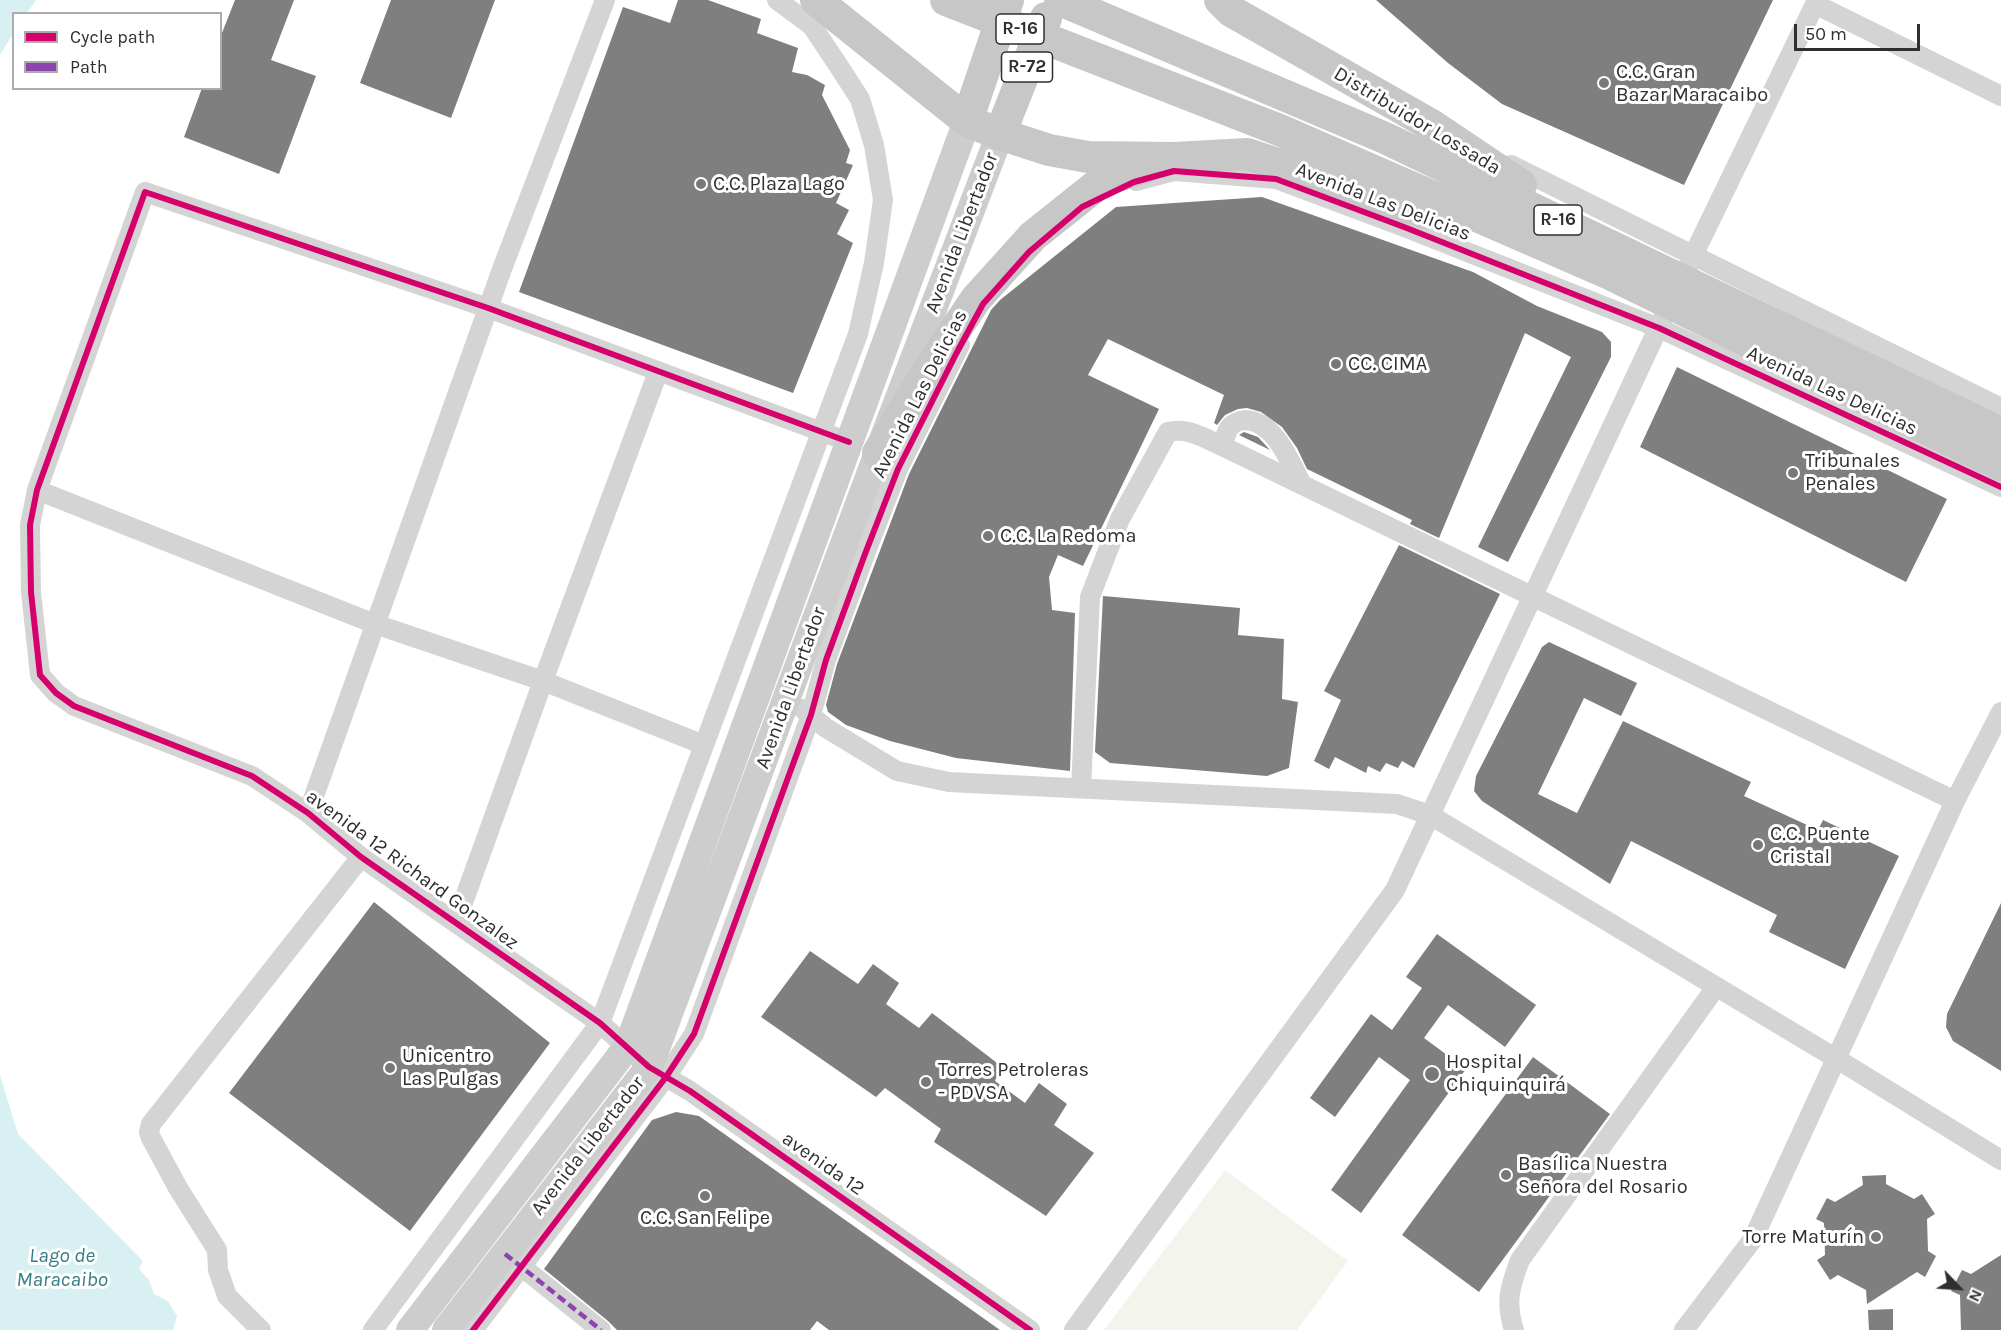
<!DOCTYPE html>
<meta charset="utf-8">
<style>
body{margin:0}
#map{position:relative;width:2001px;height:1330px;overflow:hidden;background:#fff;font-family:Karla,sans-serif}
canvas{display:block}
.legend{position:absolute;left:12px;top:12px;width:210px;height:78px;box-sizing:border-box;background:#fff;border:2px solid #acacac;margin:0;padding:8px 10px;list-style:none;font-size:18px;color:#2f2f2f}
.legend li{display:flex;align-items:center;gap:12px;height:30px}
.legend b{width:30px;border:2px solid #acacac}
.north{position:absolute;left:1929px;top:1258px;width:60px;height:60px;-webkit-text-stroke:4px #fff;paint-order:stroke;rotate:115deg;font-size:16px;font-weight:700;line-height:24px;text-align:center;color:#2f2f2f}
.north::after{content:'';display:block;margin:auto;width:21px;height:27px;background:#2f2f2f;clip-path:polygon(50% 0,100% 100%,50% 72%,0 100%)}
.scale{position:absolute;left:1794px;top:24px;width:126px;height:27px;box-sizing:border-box;border:3px solid #2f2f2f;border-top:0;padding-left:8px;font-size:18px;line-height:21px;white-space:nowrap;color:#2f2f2f;-webkit-text-stroke:4px #fff;paint-order:stroke}
</style>
<div id="map">
<canvas width="2001" height="1330"></canvas>
<ul class="legend">
<li><b style="height:8px;background:#d6006c"></b>Cycle path</li>
<li><b style="height:8px;background:#8e44ad"></b>Path</li>
</ul>
<div class="north">N</div>
<div class="scale">50 m</div>
</div>
<script>
const ctx = document.querySelector('canvas').getContext('2d');
ctx.lineJoin = 'round';
function fill(path, color) { ctx.fillStyle = color; ctx.fill(path, 'evenodd'); }
function stroke(path, color, width, dash) { ctx.strokeStyle = color; ctx.lineWidth = width; ctx.lineCap = dash ? 'butt' : 'round'; ctx.setLineDash(dash || []); ctx.stroke(path); }
function label(font, color, halo, rows, align = 'center') {
  ctx.font = font + ' Karla,sans-serif'; ctx.lineWidth = 6; ctx.setLineDash([]); ctx.textBaseline = 'middle'; ctx.strokeStyle = halo; ctx.fillStyle = color; for (const [text, x, y, turn = 0] of rows) {
    ctx.save(); ctx.translate(x, y); ctx.rotate((+turn || 0) * Math.PI / 180); ctx.textAlign = isNaN(turn) ? turn : align; if (halo) ctx.strokeText(text, 0, 0); ctx.fillText(text, 0, 0); ctx.restore();
  }
}
const green = new Path2D(`
 M 1225,1170 L 1348,1261 L 1297,1330 L 1104,1330 Z`);
const water = new Path2D(`
 M 0,0 L 36,0 L 27,13 L 14,14 L 13,34 L 0,55 Z
 M 0,1075 L 18,1134 L 143,1261 L 139,1269 L 149,1280 L 154,1294 L 168,1301 L 177,1316 L 173,1330 L 0,1330 Z`);
const building = new Path2D(`
 M 235,0 L 294,0 L 271,60 L 316,76 L 279,174 L 184,137 L 202,88 L 220,88 L 220,38 Z
 M 391,0 L 495,0 L 451,118 L 360,83 Z
 M 678,0 L 708,0 L 761,19 L 757,33 L 798,48 L 792,72 L 807,75 L 825,85 L 822,95 L 850,150 L 846,163 L 853,165 L 836,203 L 849,210 L 837,234 L 853,243 L 793,393 L 519,292 L 623,7 L 670,23 Z
 M 1376,0 L 1773,0 L 1684,185 L 1502,104 L 1448,63 Z
 M 1262,197 L 1473,272 L 1537,306 L 1602,332 L 1611,342 L 1611,357 L 1508,562 L 1478,547 L 1571,357 L 1525,333 L 1439,538 L 1410,524 L 1412,520 L 1307,469 L 1297,448 L 1282,427 L 1261,412 L 1247,408 L 1238,409 L 1225,415 L 1217,425 L 1214,423 L 1224,395 L 1108,339 L 1088,375 L 1159,409 L 1083,566 L 1058,555 L 1049,577 L 1052,610 L 1075,613 L 1070,771 L 956,758 L 890,741 L 846,725 L 828,712 L 826,705 L 837,664 L 909,474 L 991,310 L 1000,300 L 1116,207 Z
 M 1677,367 L 1947,499 L 1906,582 L 1640,447 Z
 M 1244,432 L 1258,437 L 1270,450 L 1239,435 Z
 M 1399,545 L 1500,594 L 1414,768 L 1402,761 L 1398,768 L 1386,763 L 1380,772 L 1368,766 L 1366,773 L 1335,757 L 1329,769 L 1314,761 L 1341,700 L 1324,691 Z
 M 1103,596 L 1240,608 L 1238,635 L 1284,639 L 1282,699 L 1298,702 L 1289,768 L 1267,776 L 1110,763 L 1095,752 Z
 M 1549,642 L 1637,683 L 1621,716 L 1584,698 L 1538,794 L 1577,813 L 1623,721 L 1751,782 L 1744,796 L 1818,830 L 1823,820 L 1899,856 L 1845,969 L 1769,932 L 1777,915 L 1631,841 L 1610,884 L 1482,801 L 1474,791 L 1476,776 L 1542,647 Z
 M 374,902 L 550,1043 L 410,1231 L 229,1093 Z
 M 2001,903 L 2001,1071 L 1953,1041 L 1946,1027 L 1947,1014 Z
 M 1437,934 L 1536,1005 L 1505,1047 L 1448,1005 L 1424,1038 L 1466,1069 L 1361,1213 L 1331,1190 L 1410,1080 L 1379,1057 L 1335,1117 L 1310,1098 L 1371,1014 L 1392,1030 L 1422,988 L 1406,977 Z
 M 810,951 L 858,984 L 873,964 L 899,983 L 886,1004 L 919,1028 L 932,1013 L 1001,1066 L 995,1081 L 1025,1103 L 1039,1083 L 1067,1104 L 1054,1125 L 1094,1153 L 1046,1216 L 934,1142 L 941,1129 L 885,1088 L 876,1097 L 761,1017 Z
 M 1533,1057 L 1610,1114 L 1479,1292 L 1402,1235 Z
 M 676,1112 L 699,1116 L 1000,1330 L 829,1330 L 817,1321 L 810,1330 L 617,1330 L 608,1321 L 544,1269 L 652,1120 Z
 M 1886,1175 L 1886,1184 L 1914,1199 L 1922,1194 L 1935,1214 L 1927,1219 L 1928,1251 L 1936,1256 L 1925,1277 L 1917,1272 L 1867,1304 L 1866,1290 L 1838,1275 L 1830,1280 L 1817,1260 L 1825,1255 L 1824,1223 L 1816,1219 L 1827,1198 L 1835,1202 L 1863,1185 L 1862,1176 Z
 M 2001,1255 L 2001,1330 L 1961,1330 L 1960,1295 L 1951,1291 L 1962,1270 L 1971,1274 Z
 M 1893,1309 L 1893,1330 L 1869,1330 L 1868,1310 Z`);
const street = new Path2D(`
 M 1815,4 L 2001,96
 M 1511,165 L 2001,408
 M 1136,181 L 1174,171 L 1276,179 L 1404,227 L 1659,328 L 2001,487
 M 1677,289 L 1817,0
 M 849,442 L 488,308 L 145,192 L 37,490 L 30,525 L 31,592 L 40,675 L 56,693 L 74,706 L 252,776 L 308,813 L 361,857 L 600,1023 L 649,1067 L 690,1091 L 1030,1330
 M 1222,446 C 1224,440 1226,433 1229,428 C 1232,424 1239,420 1245,420 C 1275,421 1290,462 1302,485
 M 37,490 L 375,624 L 543,681 L 704,745
 M 803,709 L 826,728 L 897,771 L 949,782 L 1397,804 L 1430,815 L 1837,1059 L 2001,1160
 M 1081,788 L 1090,597 L 1120,519 L 1168,432 C 1188,427 1204,438 1222,446 L 1955,801
 M 308,813 L 502,269 L 605,0
 M 456,922 L 543,681 L 658,372
 M 512,1259 L 601,1330
 M 261,1330 L 227,1296 L 218,1270 L 217,1250 L 178,1188 L 151,1138 L 149,1132 L 151,1124 L 361,857
 M 373,1330 L 600,1023 L 858,334 L 874,263 L 883,200 L 874,145 L 860,99 L 838,65 L 812,26 L 777,0
 M 473,1330 L 666,1077 L 694,1034 L 811,715 L 826,660 L 865,554 L 898,469 L 960,345
 M 1074,1330 L 1395,890 L 1663,318
 M 1514,1330 C 1505,1302 1510,1286 1520,1260 L 1716,987
 M 1684,1330 L 1753,1239 L 1955,801 L 2001,712`);
const secondary = new Path2D(`
 M 410,1330 L 628,1046 L 967,121
 M 446,1330 L 649,1067 L 878,453 L 1000,134`);
const primary = new Path2D(`
 M 816,0 L 967,121 L 1000,134 L 1049,150 L 1088,157 L 1174,158 L 1247,154 L 1426,213
 M 946,0 L 1282,131 L 1610,274 L 2001,465
 M 1060,0 L 1385,138 L 2001,433
 M 1220,0 L 1231,11 L 1433,126 L 1521,185
 M 967,121 L 1008,0
 M 1000,134 L 1046,18
 M 878,453 L 929,369 L 976,299 L 1033,236 L 1102,181 L 1148,166`);
const quiet = new Path2D(`
 M 505,1254 L 601,1330`);
const cycleway = new Path2D(`
 M 849,442 L 488,308 L 145,192 L 37,490 L 30,525 L 31,592 L 40,675 L 56,693 L 74,706 L 252,776 L 308,813 L 361,857 L 600,1023 L 649,1067 L 690,1091 L 1030,1330
 M 473,1330 L 666,1077 L 694,1034 L 811,715 L 826,660 L 865,554 L 898,469 L 956,354 L 983,304 L 1029,252 L 1082,207 L 1134,182 L 1174,171 L 1276,179 L 1404,227 L 1659,328 L 2001,487`);
const markers = [
 [1604,83,6,"#787878"],
 [701,184,6,"#787878"],
 [1336,364,6,"#787878"],
 [1793,473,6,"#787878"],
 [988,536,6,"#787878"],
 [1758,845,6,"#787878"],
 [390,1068,6,"#787878"],
 [1432,1074,8,"#787878"],
 [926,1082,6,"#787878"],
 [1506,1175,6,"#787878"],
 [705,1196,6,"#787878"],
 [1876,1237,6,"#787878"]
];
const shields = [
 [1020,29,48],
 [1027,67,51],
 [1558,220,48]
];
const shieldNames = [
 ["R-16",1020,29],
 ["R-72",1027,67],
 ["R-16",1558,220]
];
const poiNames = [
 ["C.C. Gran",1616,72],
 ["Bazar Maracaibo",1616,95],
 ["C.C. Plaza Lago",713,184],
 ["CC. CIMA",1348,364],
 ["Tribunales",1805,461],
 ["Penales",1805,484],
 ["C.C. La Redoma",1000,536],
 ["C.C. Puente",1770,834],
 ["Cristal",1770,857],
 ["Unicentro",402,1056],
 ["Las Pulgas",402,1079],
 ["Hospital",1446,1062],
 ["Chiquinquirá",1446,1085],
 ["Torres Petroleras",938,1070],
 ["- PDVSA",938,1093],
 ["Basílica Nuestra",1518,1164],
 ["Señora del Rosario",1518,1187],
 ["C.C. San Felipe",705,1218,"center"],
 ["Torre Maturín",1864,1237,"right"]
];
const streetNames = [
 ["Distribuidor Lossada",1417,121,31],
 ["Avenida Las Delicias",1383,202,21],
 ["Avenida Libertador",962,233,-69],
 ["Avenida Las Delicias",1832,391,25],
 ["Avenida Las Delicias",920,394,-63],
 ["Avenida Libertador",791,688,-70],
 ["avenida 12 Richard Gonzalez",412,870,36],
 ["Avenida Libertador",588,1146,-52],
 ["avenida 12",823,1164,35]
];
const waterNames = [
 ["Lago de",62,1256],
 ["Maracaibo",62,1280]
];
fill(green, '#f3f5ec');
fill(water, '#d8f0f2');
fill(building, '#7f7f7f');
stroke(street, '#d4d4d4', 20);
stroke(secondary, '#cdcdcd', 28);
stroke(primary, '#c7c7c7', 32);
stroke(quiet, '#8e44ad', 4.5, [9, 4.5]);
stroke(cycleway, '#d6006c', 6);
for (const [x, y, r, color] of markers) { const dot = new Path2D(); dot.arc(x, y, r, 0, 2 * Math.PI); ctx.fillStyle = color; ctx.fill(dot); stroke(dot, '#fff', 2); }
for (const [x, y, w] of shields) { const box = new Path2D(); box.roundRect(x - w / 2, y - 15, w, 30, 4.5); ctx.fillStyle = '#fff'; ctx.fill(box); stroke(box, '#2f2f2f', 1.5); }
label('bold 18px', '#2f2f2f', null, shieldNames);
label('20px', '#2f2f2f', '#fff', poiNames, 'left');
label('20px', '#2f2f2f', '#fff', streetNames);
label('italic 21px', '#367f88', '#fff', waterNames);
</script>
